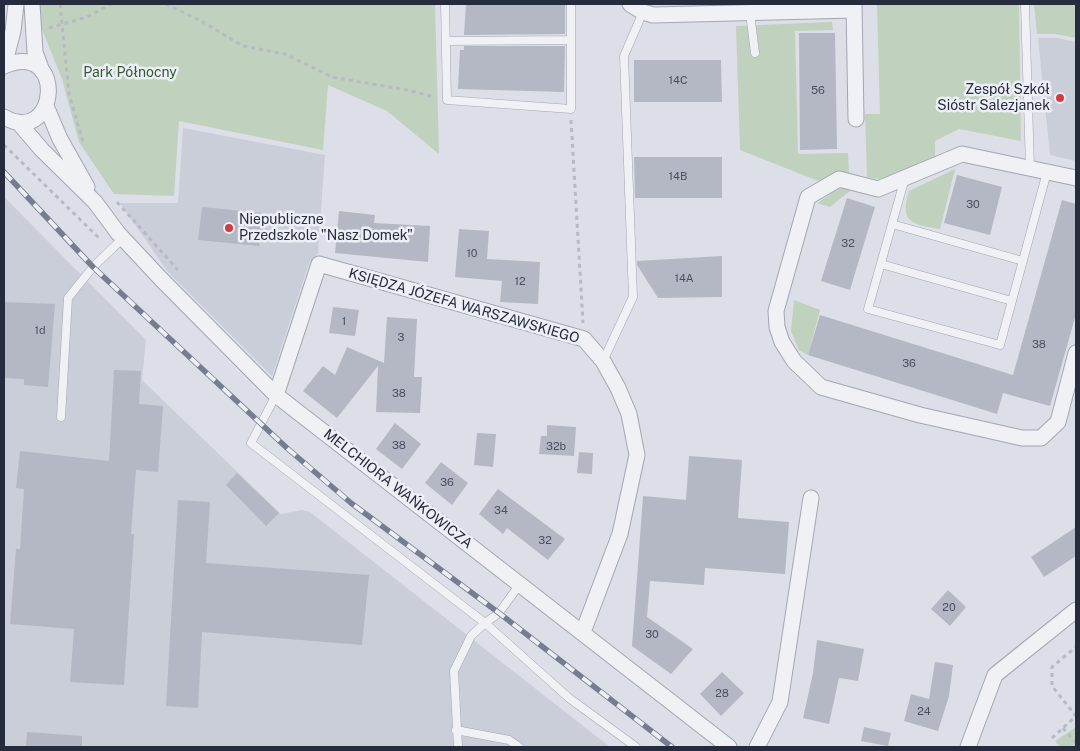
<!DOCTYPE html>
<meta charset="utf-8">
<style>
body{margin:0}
#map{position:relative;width:1080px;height:751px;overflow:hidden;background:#dcdfe7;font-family:"Public Sans",sans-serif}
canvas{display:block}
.frame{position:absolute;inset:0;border:5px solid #262c3e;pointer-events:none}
</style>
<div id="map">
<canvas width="1080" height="751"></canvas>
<div class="frame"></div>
</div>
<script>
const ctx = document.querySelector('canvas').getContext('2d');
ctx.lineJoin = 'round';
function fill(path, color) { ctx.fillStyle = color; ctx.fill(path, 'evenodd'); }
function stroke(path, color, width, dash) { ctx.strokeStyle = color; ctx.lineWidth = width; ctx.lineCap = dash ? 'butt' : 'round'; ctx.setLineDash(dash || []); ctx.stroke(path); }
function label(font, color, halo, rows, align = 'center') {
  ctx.font = font + ' "Public Sans",sans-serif'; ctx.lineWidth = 5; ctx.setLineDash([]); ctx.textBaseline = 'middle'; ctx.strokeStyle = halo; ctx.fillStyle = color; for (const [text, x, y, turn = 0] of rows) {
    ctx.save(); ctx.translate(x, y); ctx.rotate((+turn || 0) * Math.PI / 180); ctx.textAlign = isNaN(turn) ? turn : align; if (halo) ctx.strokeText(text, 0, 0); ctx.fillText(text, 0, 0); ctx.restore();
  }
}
const built = new Path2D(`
 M 1038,38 L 1057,38 L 1076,42 L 1076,161 L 1050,155 Z
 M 183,128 L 325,155 L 318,253 L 309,263 L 272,376 L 168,272 L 120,203 L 178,203 Z
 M 4,197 L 146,340 L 142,380 L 281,514 L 302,510 L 310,512 L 610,747 L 4,747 Z`);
const green = new Path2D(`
 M 40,4 L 435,4 L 439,154 L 387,111 L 328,85 L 323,150 L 179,121 L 174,196 L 114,194 L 79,142 L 62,79 L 39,22 Z
 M 877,4 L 1019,4 L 1021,141 L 959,129 L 935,141 L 935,157 C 914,167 890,184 867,177 L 865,114 L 880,114 Z
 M 1034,4 L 1076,4 L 1076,38 L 1055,34 L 1037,34 Z
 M 832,22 L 833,30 L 795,31 L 798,154 L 848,153 L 849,174 L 837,171 L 821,182 L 740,150 L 736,26 Z
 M 955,169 L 940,229 C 912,224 899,223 909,191 Z
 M 841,187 L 851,190 L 830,207 L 817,203 Z
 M 794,300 L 820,310 L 808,355 L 799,350 L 791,331 Z
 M 1076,727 L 1076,747 L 1060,747 L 1055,741 Z`);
const building = new Path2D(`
 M 466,4 L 565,4 L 565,34 L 464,35 Z
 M 799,33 L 835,33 L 837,149 L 800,150 Z
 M 464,46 L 565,46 L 564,92 L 458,89 L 460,50 L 464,50 Z
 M 634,60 L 721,60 L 722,102 L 634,102 Z
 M 634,157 L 722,157 L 722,198 L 635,198 Z
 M 957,175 L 1002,187 L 990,235 L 944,223 Z
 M 847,198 L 875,207 L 850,290 L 821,281 Z
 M 1062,200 L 1076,204 L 1076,314 L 1050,406 L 1003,393 L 997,414 L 808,355 L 820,315 L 1013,375 Z
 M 202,207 L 263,213 L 259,246 L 198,240 Z
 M 339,211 L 375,215 L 374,223 L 430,226 L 428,262 L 335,253 Z
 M 459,229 L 489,231 L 487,259 L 540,262 L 538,304 L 500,302 L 502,281 L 455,277 Z
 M 722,256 L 722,297 L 658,298 L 637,265 L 637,261 Z
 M 4,302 L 55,304 L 48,387 L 24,385 L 24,379 L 4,378 Z
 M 333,307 L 359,310 L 355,336 L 329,333 Z
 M 387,317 L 417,319 L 414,377 L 422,377 L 420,413 L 376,412 L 378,366 L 337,418 L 303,391 L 323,366 L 335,375 L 347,347 L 384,363 Z
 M 114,370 L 141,371 L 139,404 L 163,406 L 158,472 L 136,470 L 131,534 L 134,534 L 124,685 L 70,682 L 74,629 L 10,624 L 16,549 L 20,549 L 24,489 L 16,488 L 20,451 L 109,461 Z
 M 395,423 L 421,444 L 402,469 L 376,449 Z
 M 547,425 L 576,427 L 574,456 L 539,454 L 541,436 L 547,436 Z
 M 477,433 L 496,434 L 493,467 L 474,465 Z
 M 579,452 L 593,453 L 592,474 L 577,473 Z
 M 689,456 L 742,460 L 738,518 L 789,522 L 785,574 L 705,568 L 704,585 L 650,581 L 647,617 L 693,649 L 671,674 L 632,646 L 643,496 L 686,500 Z
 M 441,462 L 468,483 L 452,505 L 425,483 Z
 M 237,473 L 279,513 L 266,526 L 226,485 Z
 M 498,489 L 565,539 L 548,560 L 507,528 L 503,534 L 479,514 Z
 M 178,500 L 210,502 L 206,563 L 369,575 L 362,645 L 202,632 L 198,708 L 166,706 Z
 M 1076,527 L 1076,556 L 1044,577 L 1031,557 Z
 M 948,590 L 966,607 L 950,626 L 931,609 Z
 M 817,640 L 864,649 L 858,681 L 839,678 L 829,724 L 803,718 L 813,673 Z
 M 935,662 L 953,665 L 949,696 L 938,731 L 904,721 L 911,694 L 929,699 Z
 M 722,672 L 744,693 L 721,716 L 700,694 Z
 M 864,727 L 891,733 L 888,746 L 861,741 Z
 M 27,732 L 82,736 L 82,747 L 26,747 Z`);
const path = new Path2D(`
 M 60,4 L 69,94 L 84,145
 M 166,4 L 201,21 L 243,46 L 285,54 L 332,77 L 407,90 L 434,97
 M 49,28 L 87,17 L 111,4
 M 571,120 L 583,323
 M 4,145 L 100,239
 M 117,202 L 178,270
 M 1063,728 L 1076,743
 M 1052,738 L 1076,716 L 1052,686 L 1052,667 L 1076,647`);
const lane = new Path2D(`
 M 445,4 L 447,100 L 571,109 L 571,4
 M 1025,4 L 1030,168
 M 750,13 L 755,53
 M 446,41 L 571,40
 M 905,178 L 868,309 L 1000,345 L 1047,172
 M 892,224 L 1023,261
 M 881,264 L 1012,301
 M 603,361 L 633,297 L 624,56 L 643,12
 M 276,395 L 251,443 L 485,623 L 499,613 L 520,584
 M 61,417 L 68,298 L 93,267 L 123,238
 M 456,730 L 509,740 L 519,747
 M 458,747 L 454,671 L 471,636 L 485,623 L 569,698 L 636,747`);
const street = new Path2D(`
 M 32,4 L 35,52 L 42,71
 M 630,4 L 643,12 L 653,15 L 854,10
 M 854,4 L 856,119
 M 4,66 C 68,39 58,148 4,117
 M 4,66 L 13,31 L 16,4
 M 46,106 L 60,139 L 87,187
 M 18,122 L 42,150 L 95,202 L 118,233 L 161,279 L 276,395 L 729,747
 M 1076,178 L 962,154 L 878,189 L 839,179 L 808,197 L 776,311 L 777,327 L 782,342 L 794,361 L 821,387 L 920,415 L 1022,438 L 1041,438 L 1058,422 L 1076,353
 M 276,395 L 319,264 L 584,339 L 603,361 L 618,388 L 629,414 L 637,455 L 620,534 L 583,632
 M 757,747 L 780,702 L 811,498
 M 968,747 L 995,675 L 1076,610`);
const rail = new Path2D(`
 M 4,172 L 93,267 L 288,449 L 351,503 L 499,613 L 672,747`);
const markers = [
 [1060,98,5,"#d13c43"],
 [229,228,5,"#d13c43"]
];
const numberNames = [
 ["14C",678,81],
 ["56",818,91],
 ["14B",678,177],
 ["30",973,205],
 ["32",848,244],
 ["10",472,254],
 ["14A",684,279],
 ["12",520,282],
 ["1",344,322],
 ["1d",40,331],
 ["3",401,338],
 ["38",1039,345],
 ["36",909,364],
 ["38",399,394],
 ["38",399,446],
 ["32b",556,447],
 ["36",447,483],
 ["34",501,511],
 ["32",545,541],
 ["20",949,608],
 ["30",652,635],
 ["28",722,694],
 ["24",924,712]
];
const parkNames = [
 ["Park Północny",130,73]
];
const poiNames = [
 ["Zespół Szkół",1050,90],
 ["Sióstr Salezjanek",1050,106],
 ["Niepubliczne",239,220,"left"],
 ["Przedszkole \"Nasz Domek\"",239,236,"left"]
];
const streetNames = [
 ["KSIĘDZA JÓZEFA WARSZAWSKIEGO",464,306,16],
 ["MELCHIORA WAŃKOWICZA",398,489,38]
];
fill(built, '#caced9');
fill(green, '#c0d1bd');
fill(building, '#b4b8c4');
stroke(lane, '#a2a6b1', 9);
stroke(street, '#a2a6b1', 17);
stroke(path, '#b7bac2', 3, [4, 4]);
stroke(lane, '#eff1f5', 8);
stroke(street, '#eff1f5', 15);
stroke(rail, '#767d91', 5.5);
stroke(rail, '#eceff5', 4, [11]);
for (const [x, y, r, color] of markers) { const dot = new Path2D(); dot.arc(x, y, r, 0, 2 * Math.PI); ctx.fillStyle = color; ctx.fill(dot); stroke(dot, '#eceff5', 2); }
label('11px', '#4a4f60', null, numberNames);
label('14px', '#365a33', '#eceff5', parkNames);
label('14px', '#262c3e', '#eceff5', poiNames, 'right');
label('14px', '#262c3e', '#eceff5', streetNames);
</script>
